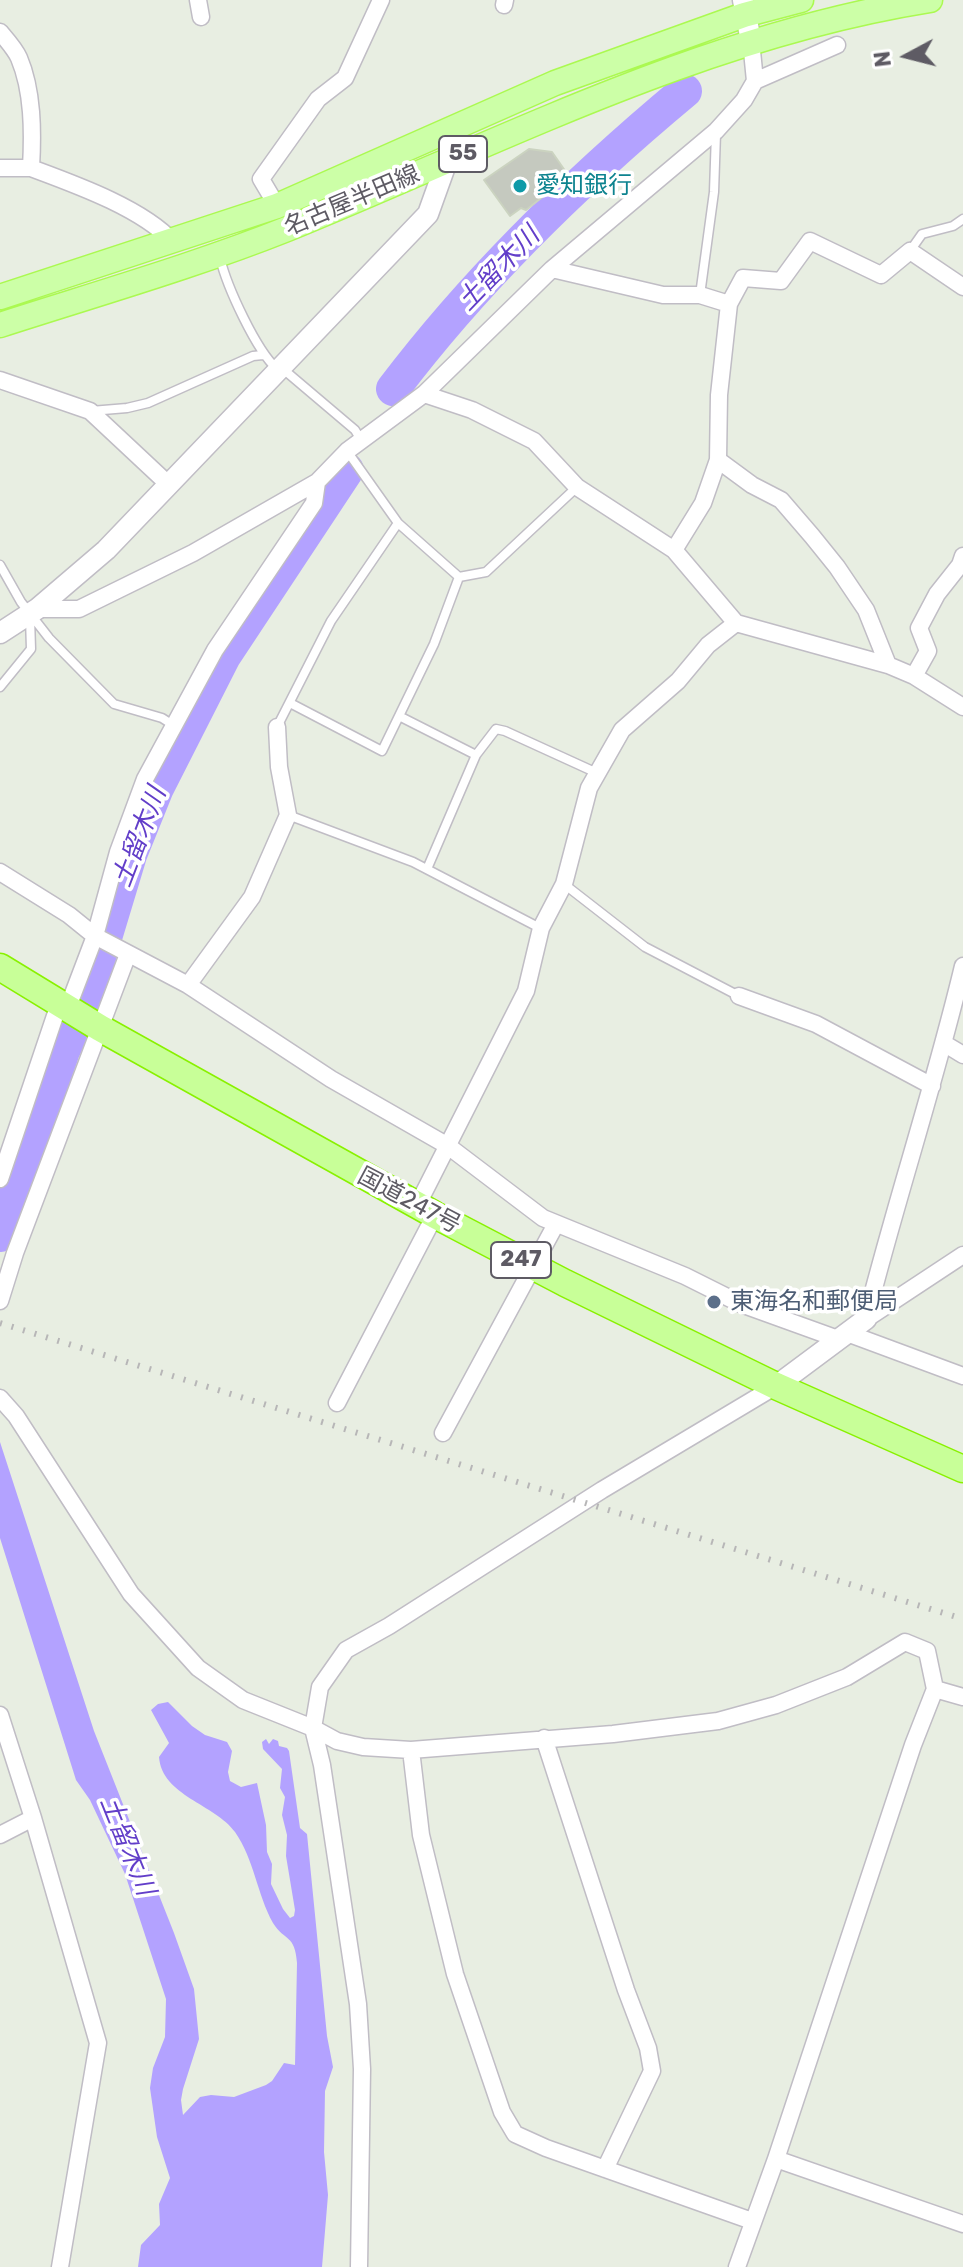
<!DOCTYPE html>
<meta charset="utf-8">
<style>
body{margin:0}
#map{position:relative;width:963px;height:2267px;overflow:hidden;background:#e8eee2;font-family:Rubik,sans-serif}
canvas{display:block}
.north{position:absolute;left:867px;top:16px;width:80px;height:80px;-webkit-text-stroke:6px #fff;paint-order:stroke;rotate:263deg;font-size:22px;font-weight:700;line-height:32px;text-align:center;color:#5e5b64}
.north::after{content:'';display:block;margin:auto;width:28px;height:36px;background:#5e5b64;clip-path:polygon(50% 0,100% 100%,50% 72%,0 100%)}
</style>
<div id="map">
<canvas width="963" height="2267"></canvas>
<div class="north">N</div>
</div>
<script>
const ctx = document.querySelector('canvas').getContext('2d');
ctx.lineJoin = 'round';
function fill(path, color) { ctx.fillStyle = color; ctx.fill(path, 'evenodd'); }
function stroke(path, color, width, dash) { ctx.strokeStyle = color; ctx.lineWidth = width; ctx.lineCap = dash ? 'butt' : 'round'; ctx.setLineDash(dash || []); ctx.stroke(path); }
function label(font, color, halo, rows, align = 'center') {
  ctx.font = font + ' Rubik,"Noto Sans JP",sans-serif'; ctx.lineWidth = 7; ctx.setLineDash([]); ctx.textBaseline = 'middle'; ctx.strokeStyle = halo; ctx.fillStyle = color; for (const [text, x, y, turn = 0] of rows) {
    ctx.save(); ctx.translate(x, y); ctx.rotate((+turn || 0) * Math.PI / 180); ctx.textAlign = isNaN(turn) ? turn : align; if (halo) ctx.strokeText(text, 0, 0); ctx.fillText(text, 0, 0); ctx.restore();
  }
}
const water = new Path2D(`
 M 0,1442 L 94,1731 L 174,1933 L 194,1989 L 199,2039 L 183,2089 L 181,2100 L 183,2115 L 200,2097 L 211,2095 L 234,2097 L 266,2085 L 272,2081 L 284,2063 L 295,2065 L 297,1963 C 295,1934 285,1942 273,1923 C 257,1894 254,1859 235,1832 C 215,1804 162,1796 159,1757 L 169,1743 L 151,1710 L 158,1704 L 168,1702 L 192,1726 L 205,1735 L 227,1742 L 232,1751 L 228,1772 L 230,1781 L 241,1787 L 257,1783 L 266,1825 L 267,1852 L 272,1864 L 271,1884 L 283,1909 L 290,1918 L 294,1916 L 295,1910 L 286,1856 L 287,1835 L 282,1815 L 285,1797 L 280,1788 L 282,1769 L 263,1749 L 262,1742 L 266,1739 L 269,1744 L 273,1739 L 278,1741 L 279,1746 L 287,1748 L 289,1751 L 300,1828 L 307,1834 L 327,2036 L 333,2067 L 325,2091 L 324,2152 L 328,2195 L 322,2267 L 138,2267 L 141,2245 L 160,2225 L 159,2204 L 170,2178 L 157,2137 L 150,2088 L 153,2068 L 165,2037 L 166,1999 L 125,1874 L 90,1800 L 76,1780 L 0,1538 Z`);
const river = new Path2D(`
 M 393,389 C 477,278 578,180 685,91
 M 0,1235 L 63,1051 L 85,1004 L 130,855 L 157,788 L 224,656 L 347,470`);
const building = new Path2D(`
 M 529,149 L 552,152 L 568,175 L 543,192 L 545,195 L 526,210 L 521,208 L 510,216 L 484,180 Z`);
const service = new Path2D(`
 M 910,251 L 922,234 L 953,226 L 963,219
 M 220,258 C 227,287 256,350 277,369
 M 700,295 L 714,192 L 716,133
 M 283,369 L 355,430 L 361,440
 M 91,411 L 127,408 L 148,403 L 253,356 L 263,355
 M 347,451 L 398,523
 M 0,565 L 21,602 L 49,638 L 114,704 L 162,718 L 173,725
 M 0,687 L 31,649 L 30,618
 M 290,703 L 382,751 L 434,644 L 459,577
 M 399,716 L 476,755
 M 277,727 L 331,621 L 398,523 L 459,577 L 486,572 L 577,487
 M 288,815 L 413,862 L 540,928
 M 427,869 L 476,755 L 496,729 L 505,731 L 597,773
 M 564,884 L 645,947 L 739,996`);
const minor = new Path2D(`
 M 198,0 L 201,17
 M 504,5 L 505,0
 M 0,32 C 6,39 15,49 19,58 C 33,91 33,132 31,168 C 74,184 142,208 173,242
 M 755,81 L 837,45
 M 0,168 L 31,168
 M 277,206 L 261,179 L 318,99 L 345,78 L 381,0
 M 552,269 L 663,295 L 700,295 L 729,304 L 719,395 L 718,460 L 752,485 L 781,500 L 812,536 L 837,567 L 866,610 L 888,665
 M 729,304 L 743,278 L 781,281 L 810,241 L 881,275 L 910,251 L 963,287
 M 0,380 L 90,411 L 167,483
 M 424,394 L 472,410 L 534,441 L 577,487 L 674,550 L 736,623 L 888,665 L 914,676 L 963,707
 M 674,550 L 703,503 L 718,460
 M 37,609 L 79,609 L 193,553 L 317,482 L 347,451 L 424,394 L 552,269 L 716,131 L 744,100 L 755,81 L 751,41
 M 914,676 L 928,651 L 919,628 L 937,594 L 960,565 L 963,556
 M 0,872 L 69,915 L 95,936 L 188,985 L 331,1079 L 448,1146 L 543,1218 L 685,1276 L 741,1304 L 838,1339
 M 188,985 L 252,897 L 288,815 L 279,767 L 277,727
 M 739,996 L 816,1024 L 932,1086
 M 68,1007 L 95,936 L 118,852 L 145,779 L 215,650 L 314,503 L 317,482
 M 945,1044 L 963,1055
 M 0,1179 L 60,1001
 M 417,1206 L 526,991 L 541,928 L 564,884 L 589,788 L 622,730 L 678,681 L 708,645 L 736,623
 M 0,1301 L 15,1253 L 128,954
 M 866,1319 C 896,1200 935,1084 963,966
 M 866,1319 L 963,1255
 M 847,1333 L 963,1376
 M 0,1398 L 16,1416 L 131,1594 L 198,1668 L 243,1700 L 313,1728 L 337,1741 L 363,1747 L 411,1750 L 613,1734 L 718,1721 L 776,1705 L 847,1677 L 905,1642 L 927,1651 L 935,1689 L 913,1745 L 776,2159 L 737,2267
 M 337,1403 L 435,1215
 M 443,1433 L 556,1224
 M 935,1689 L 963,1697
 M 0,1715 L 33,1818 L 98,2043 L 60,2267
 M 544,1738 L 626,1990 L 648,2048 L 652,2071 L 605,2169
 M 411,1750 L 421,1835 L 455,1974 L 502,2112 L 515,2134 L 546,2148 L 752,2221
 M 0,1835 L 33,1818
 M 776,2159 L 963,2224
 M 359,2267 L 362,2069 L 358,2004 L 322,1765 L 313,1728 L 320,1687 L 346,1650 L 389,1626 L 602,1490 L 776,1386`);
const tertiary = new Path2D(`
 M 743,0 L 751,41
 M 0,633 L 37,609 L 106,550 L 428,214 L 447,161
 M 776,1386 L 866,1319`);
const primary = new Path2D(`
 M 0,297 L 277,206 L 555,83 L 744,15 L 801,0
 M 0,325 C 96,294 194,266 287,229 C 498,143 703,36 930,0`);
const trunk = new Path2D(`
 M 0,967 L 100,1028 L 435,1215 L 565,1283 L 776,1386 L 963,1469`);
const rail = new Path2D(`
 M 0,1323 L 963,1619`);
const markers = [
 [520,186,8,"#0f9aa8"],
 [714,1302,8,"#5c6f8a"]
];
const shields = [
 [463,154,48],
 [521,1260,60]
];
const shieldNames = [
 ["55",463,154],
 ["247",521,1260]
];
const cultureNames = [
 ["愛知銀行",536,186]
];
const streetNames = [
 ["名古屋半田線",352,201,-23],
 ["国道247号",409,1201,28]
];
const serviceNames = [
 ["東海名和郵便局",730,1302]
];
const waterNames = [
 ["土留木川",499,269,-46],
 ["土留木川",140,837,-69],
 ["土留木川",127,1846,68]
];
fill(water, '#b3a2ff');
stroke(river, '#b3a2ff', 34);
fill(building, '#c5c9bf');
stroke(building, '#cbd3c0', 2);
stroke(service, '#c0bdc5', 11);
stroke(minor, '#c0bdc5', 19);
stroke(tertiary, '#c0bdc5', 23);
stroke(primary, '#abf951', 27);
stroke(trunk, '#89f100', 29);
stroke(service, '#fff', 8);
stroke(minor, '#fff', 16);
stroke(tertiary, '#fff', 20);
stroke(primary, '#ccffa7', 24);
stroke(trunk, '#c8ff98', 26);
stroke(rail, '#b7b6b7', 6, [2, 10]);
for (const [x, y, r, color] of markers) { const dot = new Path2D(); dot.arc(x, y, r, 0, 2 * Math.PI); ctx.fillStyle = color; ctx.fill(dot); stroke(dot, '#fff', 3); }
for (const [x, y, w] of shields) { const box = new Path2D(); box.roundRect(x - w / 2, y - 18, w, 36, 6); ctx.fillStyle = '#fff'; ctx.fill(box); stroke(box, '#5e5b64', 2); }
label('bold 22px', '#5e5b64', null, shieldNames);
label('24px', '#0d838f', '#fff', cultureNames, 'left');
label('24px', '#5e5b64', '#fff', streetNames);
label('24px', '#4e5e75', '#fff', serviceNames, 'left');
label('italic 26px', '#623ec9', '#fff', waterNames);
</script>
